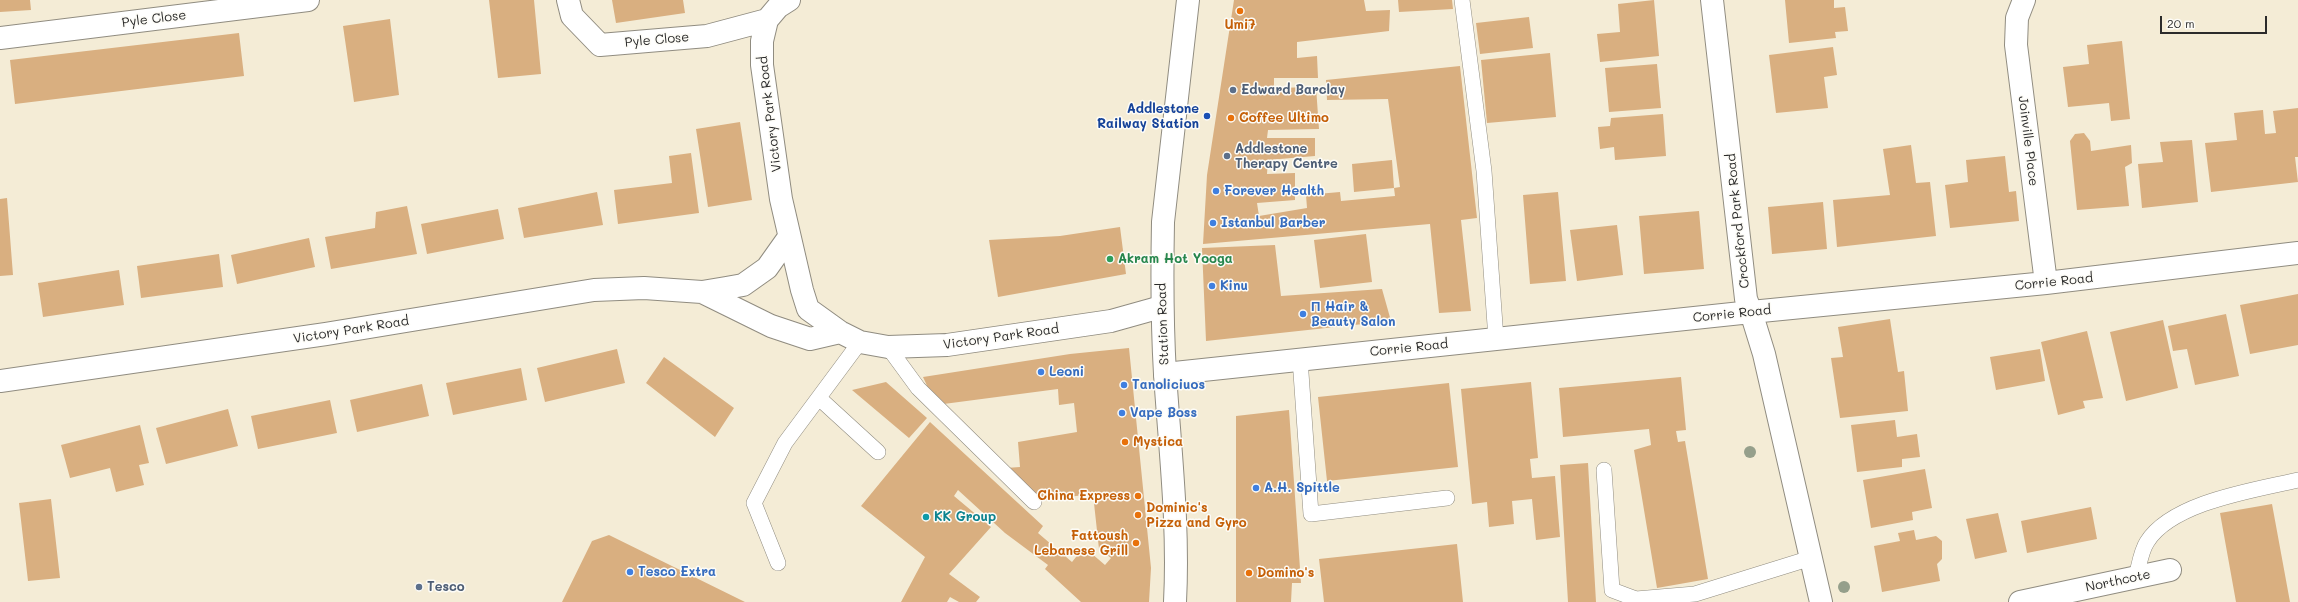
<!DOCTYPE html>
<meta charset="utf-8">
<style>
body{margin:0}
#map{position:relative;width:2298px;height:602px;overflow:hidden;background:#f4ecd6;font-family:Mali,sans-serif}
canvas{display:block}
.scale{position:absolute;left:2160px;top:16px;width:107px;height:18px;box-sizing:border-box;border:2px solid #2b2b2b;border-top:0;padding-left:5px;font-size:12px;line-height:14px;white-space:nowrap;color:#2b2b2b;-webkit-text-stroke:3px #fdfcf7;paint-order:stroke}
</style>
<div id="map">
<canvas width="2298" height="602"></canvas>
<div class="scale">20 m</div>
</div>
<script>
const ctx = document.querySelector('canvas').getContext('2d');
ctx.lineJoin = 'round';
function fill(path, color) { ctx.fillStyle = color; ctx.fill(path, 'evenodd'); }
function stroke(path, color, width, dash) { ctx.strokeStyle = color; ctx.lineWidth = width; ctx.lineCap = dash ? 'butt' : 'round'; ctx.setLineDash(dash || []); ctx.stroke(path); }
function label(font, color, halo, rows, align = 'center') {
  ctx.font = font + ' Mali,sans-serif'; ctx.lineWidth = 3; ctx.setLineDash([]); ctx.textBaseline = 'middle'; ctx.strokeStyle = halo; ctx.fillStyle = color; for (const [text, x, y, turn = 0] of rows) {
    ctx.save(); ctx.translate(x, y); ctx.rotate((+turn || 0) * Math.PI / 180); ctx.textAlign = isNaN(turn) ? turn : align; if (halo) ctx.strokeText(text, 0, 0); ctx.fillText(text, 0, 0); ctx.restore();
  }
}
const building = new Path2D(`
 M 0,0 L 30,0 L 31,10 L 0,12 Z
 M 489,0 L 534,0 L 541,74 L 498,78 Z
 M 612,0 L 683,0 L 685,13 L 616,23 Z
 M 1234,0 L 1364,0 L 1366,11 L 1390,10 L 1389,31 L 1297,42 L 1297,58 L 1317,56 L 1318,78 L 1274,78 L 1274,88 L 1316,87 L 1319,129 L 1268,130 L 1267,138 L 1315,138 L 1315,156 L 1268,160 L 1267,174 L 1295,173 L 1295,200 L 1257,203 L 1259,216 L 1307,208 L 1306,195 L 1340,192 L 1341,201 L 1395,196 L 1394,188 L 1400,187 L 1388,99 L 1327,100 L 1326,80 L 1460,66 L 1477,218 L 1461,220 L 1471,311 L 1439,313 L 1430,224 L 1203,244 L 1207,175 Z
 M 1398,0 L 1452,0 L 1453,9 L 1399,12 Z
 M 1654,0 L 1659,56 L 1600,62 L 1597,34 L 1620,32 L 1618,4 Z
 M 1785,0 L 1834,0 L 1834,8 L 1845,7 L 1848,31 L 1835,32 L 1836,38 L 1789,43 Z
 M 1529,17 L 1533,48 L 1480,54 L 1476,23 Z
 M 390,19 L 399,95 L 354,102 L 343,26 Z
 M 239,33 L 244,76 L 15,104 L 10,60 Z
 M 2122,41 L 2130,119 L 2111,121 L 2109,103 L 2068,107 L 2063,67 L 2089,64 L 2087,45 Z
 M 1833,47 L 1837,75 L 1824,77 L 1828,108 L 1776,113 L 1769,55 Z
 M 1550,53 L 1556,117 L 1487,123 L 1481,60 Z
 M 1657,64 L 1661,108 L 1609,112 L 1605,68 Z
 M 2298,108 L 2298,157 L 2295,157 L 2298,182 L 2211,192 L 2205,143 L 2237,140 L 2234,113 L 2263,110 L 2265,134 L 2276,133 L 2273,111 Z
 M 1663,114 L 1666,156 L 1615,160 L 1614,147 L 1600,149 L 1598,127 L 1610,126 L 1611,118 Z
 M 740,122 L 752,200 L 708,207 L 696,129 Z
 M 2084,133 L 2090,141 L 2091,151 L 2131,145 L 2132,163 L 2125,167 L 2129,206 L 2077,210 L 2070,141 L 2075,134 Z
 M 2192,140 L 2198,202 L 2142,208 L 2138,164 L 2163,162 L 2160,142 Z
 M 1911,145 L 1916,183 L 1930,182 L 1936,236 L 1837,247 L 1833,200 L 1890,195 L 1883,149 Z
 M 691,153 L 699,213 L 618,224 L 614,190 L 672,183 L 669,156 Z
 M 2005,156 L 2009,192 L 2016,191 L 2019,221 L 1950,228 L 1945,185 L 1968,182 L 1966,160 Z
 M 1392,160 L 1394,188 L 1354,192 L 1352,164 Z
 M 597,192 L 603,225 L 524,238 L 518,208 Z
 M 1558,192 L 1566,281 L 1530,284 L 1523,195 Z
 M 7,198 L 13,275 L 0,276 L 0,199 Z
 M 1823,202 L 1827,249 L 1772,254 L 1768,207 Z
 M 407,206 L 417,254 L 331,269 L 325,237 L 375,228 L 376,212 Z
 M 498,209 L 504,239 L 427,254 L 421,224 Z
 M 1699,211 L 1704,269 L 1644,274 L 1639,216 Z
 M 1617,225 L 1623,275 L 1577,281 L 1570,230 Z
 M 1120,227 L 1126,274 L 998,297 L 989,240 L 1060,236 Z
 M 1366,234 L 1372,282 L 1320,288 L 1314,240 Z
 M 309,238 L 315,267 L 237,284 L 231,255 Z
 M 1275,245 L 1281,296 L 1382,289 L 1391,321 L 1206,341 L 1202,248 Z
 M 219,254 L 223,287 L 141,298 L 137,266 Z
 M 119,270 L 124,305 L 43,317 L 38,283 Z
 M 2298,294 L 2298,345 L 2250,354 L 2240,305 Z
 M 2226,314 L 2239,376 L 2195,385 L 2187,349 L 2173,351 L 2168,326 Z
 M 1890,319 L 1898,372 L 1904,371 L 1908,411 L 1840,418 L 1831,358 L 1843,357 L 1838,327 Z
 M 2163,320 L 2178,388 L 2126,401 L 2110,332 Z
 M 2087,331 L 2103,398 L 2083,401 L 2085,408 L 2058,415 L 2041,342 Z
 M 1129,348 L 1151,568 L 1149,602 L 1081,602 L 1045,569 L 1048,565 L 1005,533 L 958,490 L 954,496 L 991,527 L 949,574 L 980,597 L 976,602 L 959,602 L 950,597 L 947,602 L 901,602 L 925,557 L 861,506 L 930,422 L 1043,526 L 1038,533 L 1072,562 L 1084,547 L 1105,565 L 1111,558 L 1099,549 L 1093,494 L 1042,500 L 1006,468 L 1020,467 L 1018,442 L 1077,432 L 1074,403 L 1059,405 L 1058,389 L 936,405 L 923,377 L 1070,354 Z
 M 617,349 L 625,383 L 545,402 L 537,368 Z
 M 2040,349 L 2045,381 L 1996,390 L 1990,357 Z
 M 664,357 L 734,408 L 715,437 L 646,383 Z
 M 521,368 L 527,400 L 453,415 L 446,383 Z
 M 1681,377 L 1686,430 L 1676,431 L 1678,442 L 1685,441 L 1708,579 L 1657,588 L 1634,450 L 1651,445 L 1649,429 L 1563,437 L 1559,388 Z
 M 886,382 L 927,418 L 909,438 L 852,390 Z
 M 1531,382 L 1538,458 L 1530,459 L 1532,478 L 1555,476 L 1560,537 L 1536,540 L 1532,499 L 1512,501 L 1514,524 L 1489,527 L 1487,502 L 1472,504 L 1461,389 Z
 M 1449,383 L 1458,467 L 1327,481 L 1318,397 Z
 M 422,384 L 429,416 L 357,432 L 350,400 Z
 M 330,400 L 337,433 L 258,449 L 251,416 Z
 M 228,409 L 238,446 L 166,464 L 156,428 Z
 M 1289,410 L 1301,583 L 1292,583 L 1291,602 L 1236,602 L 1236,416 Z
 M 1895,420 L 1897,437 L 1917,434 L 1920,457 L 1902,459 L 1902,467 L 1857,472 L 1851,425 Z
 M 140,425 L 149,463 L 139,465 L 144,485 L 116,492 L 110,468 L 70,478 L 61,445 Z
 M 1588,463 L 1596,602 L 1568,602 L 1560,465 Z
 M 1925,469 L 1932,508 L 1912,512 L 1913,520 L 1871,528 L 1863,480 Z
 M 51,499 L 60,578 L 28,581 L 19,503 Z
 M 2272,504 L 2290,602 L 2236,602 L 2220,513 Z
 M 2091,507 L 2097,539 L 2027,553 L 2021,521 Z
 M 1998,513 L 2007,552 L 1975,559 L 1966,519 Z
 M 1914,530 L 1916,540 L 1936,536 L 1942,541 L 1942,559 L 1937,564 L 1940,581 L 1882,592 L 1874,546 L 1900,541 L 1898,533 Z
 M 609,535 L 745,602 L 562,602 L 592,541 Z
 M 1457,544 L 1463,602 L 1324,602 L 1319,559 Z`);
const service = new Path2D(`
 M 1462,0 L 1484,171 L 1496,339
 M 888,347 L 918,388 L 1034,502
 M 1300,359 L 1311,514 L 1447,498
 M 819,398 L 878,452
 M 1604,470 L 1612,590 L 1636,599 L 1695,594 L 1811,558
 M 778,563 L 754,503 L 785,443 L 860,342
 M 2136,577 C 2139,566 2141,551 2147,542 C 2172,502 2255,490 2298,480`);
const minor = new Path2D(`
 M 568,0 L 572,16 L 600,45 L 707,36 L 767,20
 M 789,0 L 778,7 L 767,20 L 762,41 L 762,65 L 781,199 L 802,290 L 808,309 L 840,332 L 860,342 L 888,347 L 947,345 L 1111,321 L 1161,307
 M 1712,0 L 1746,299 L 1751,312 L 2046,283 L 2298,253
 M 2024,0 L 2017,18 L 2016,45 L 2046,283
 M 0,38 L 308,0
 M 702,292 L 771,326 L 810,339 L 840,332
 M 0,381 L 326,334 L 594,290 L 644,288 L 702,292 L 726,288 L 743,285 L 767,268 L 789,237
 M 2020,602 L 2170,570`);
const tertiary = new Path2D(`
 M 1165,374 L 1751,312 L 1764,354 L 1821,602`);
const secondary = new Path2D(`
 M 1175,602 C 1179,526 1170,450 1165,374 C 1162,323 1162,273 1163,222 L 1188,0`);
const trees = [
 [1750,452],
 [1844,587]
];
const markers = [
 [1240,11,4,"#e8710a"],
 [1233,90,4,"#5c6f8a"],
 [1207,116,4,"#1a4fb4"],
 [1231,118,4,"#e8710a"],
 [1227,156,4,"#5c6f8a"],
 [1216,191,4,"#3f7fe0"],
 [1213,223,4,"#3f7fe0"],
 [1110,259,4,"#2e9e5b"],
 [1212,286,4,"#3f7fe0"],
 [1303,314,4,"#3f7fe0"],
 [1041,372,4,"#3f7fe0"],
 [1124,385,4,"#3f7fe0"],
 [1122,413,4,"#3f7fe0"],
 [1125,442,4,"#e8710a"],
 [1256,488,4,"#3f7fe0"],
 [1138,496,4,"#e8710a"],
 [1138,515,4,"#e8710a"],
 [926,517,4,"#0f9aa8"],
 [1136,543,4,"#e8710a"],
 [630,572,4,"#3f7fe0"],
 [1249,573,4,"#e8710a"],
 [419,587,4,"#5c6f8a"]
];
const streetNames = [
 ["Pyle Close",154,19,-7],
 ["Pyle Close",657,40,-5],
 ["Victory Park Road",770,114,-97],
 ["Joinville Place",2028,141,83],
 ["Crockford Park Road",1738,221,-96],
 ["Corrie Road",2054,282,-6],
 ["Corrie Road",1732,314,-6],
 ["Station Road",1163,324,-92],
 ["Victory Park Road",351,330,-9],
 ["Victory Park Road",1001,337,-8],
 ["Corrie Road",1409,348,-6],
 ["Northcote",2118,581,-12]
];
const foodNames = [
 ["Umi7",1240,25,"center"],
 ["Coffee Ultimo",1239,118],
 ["Mystica",1133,442],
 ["China Express",1130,496,"right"],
 ["Dominic's",1146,508],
 ["Pizza and Gyro",1146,523],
 ["Fattoush",1128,536,"right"],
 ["Lebanese Grill",1128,551,"right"],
 ["Domino's",1257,573]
];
const serviceNames = [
 ["Edward Barclay",1241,90],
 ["Addlestone",1235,149],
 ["Therapy Centre",1235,164],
 ["Tesco",427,587]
];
const transitNames = [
 ["Addlestone",1199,109],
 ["Railway Station",1199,124]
];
const shopNames = [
 ["Forever Health",1224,191],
 ["Istanbul Barber",1221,223],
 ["Kinu",1220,286],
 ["Π Hair &",1311,307],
 ["Beauty Salon",1311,322],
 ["Leoni",1049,372],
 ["Tanoliciuos",1132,385],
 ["Vape Boss",1130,413],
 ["A.H. Spittle",1264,488],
 ["Tesco Extra",638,572]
];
const leisureNames = [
 ["Akram Hot Yooga",1118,259]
];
const cultureNames = [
 ["KK Group",934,517]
];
fill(building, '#d9af80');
stroke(service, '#908c80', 16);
stroke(minor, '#908c80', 24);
stroke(tertiary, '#908c80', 24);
stroke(secondary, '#908c80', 24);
stroke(service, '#fff', 15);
stroke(minor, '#fff', 22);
stroke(tertiary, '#fff', 22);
stroke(secondary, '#fff', 22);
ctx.fillStyle = '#959f8b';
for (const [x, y] of trees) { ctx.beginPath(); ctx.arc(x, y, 6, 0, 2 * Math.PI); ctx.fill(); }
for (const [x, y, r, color] of markers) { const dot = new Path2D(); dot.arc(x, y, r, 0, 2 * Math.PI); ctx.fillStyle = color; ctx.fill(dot); stroke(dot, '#fdfcf7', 1.5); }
label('13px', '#2b2b2b', '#fdfcf7', streetNames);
label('bold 13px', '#c56008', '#fdfcf7', foodNames, 'left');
label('bold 13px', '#4e5e75', '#fdfcf7', serviceNames, 'left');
label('bold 13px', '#164399', '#fdfcf7', transitNames, 'right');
label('bold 13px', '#366cbe', '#fdfcf7', shopNames, 'left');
label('bold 13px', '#27864d', '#fdfcf7', leisureNames, 'left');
label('bold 13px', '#0d838f', '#fdfcf7', cultureNames, 'left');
</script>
